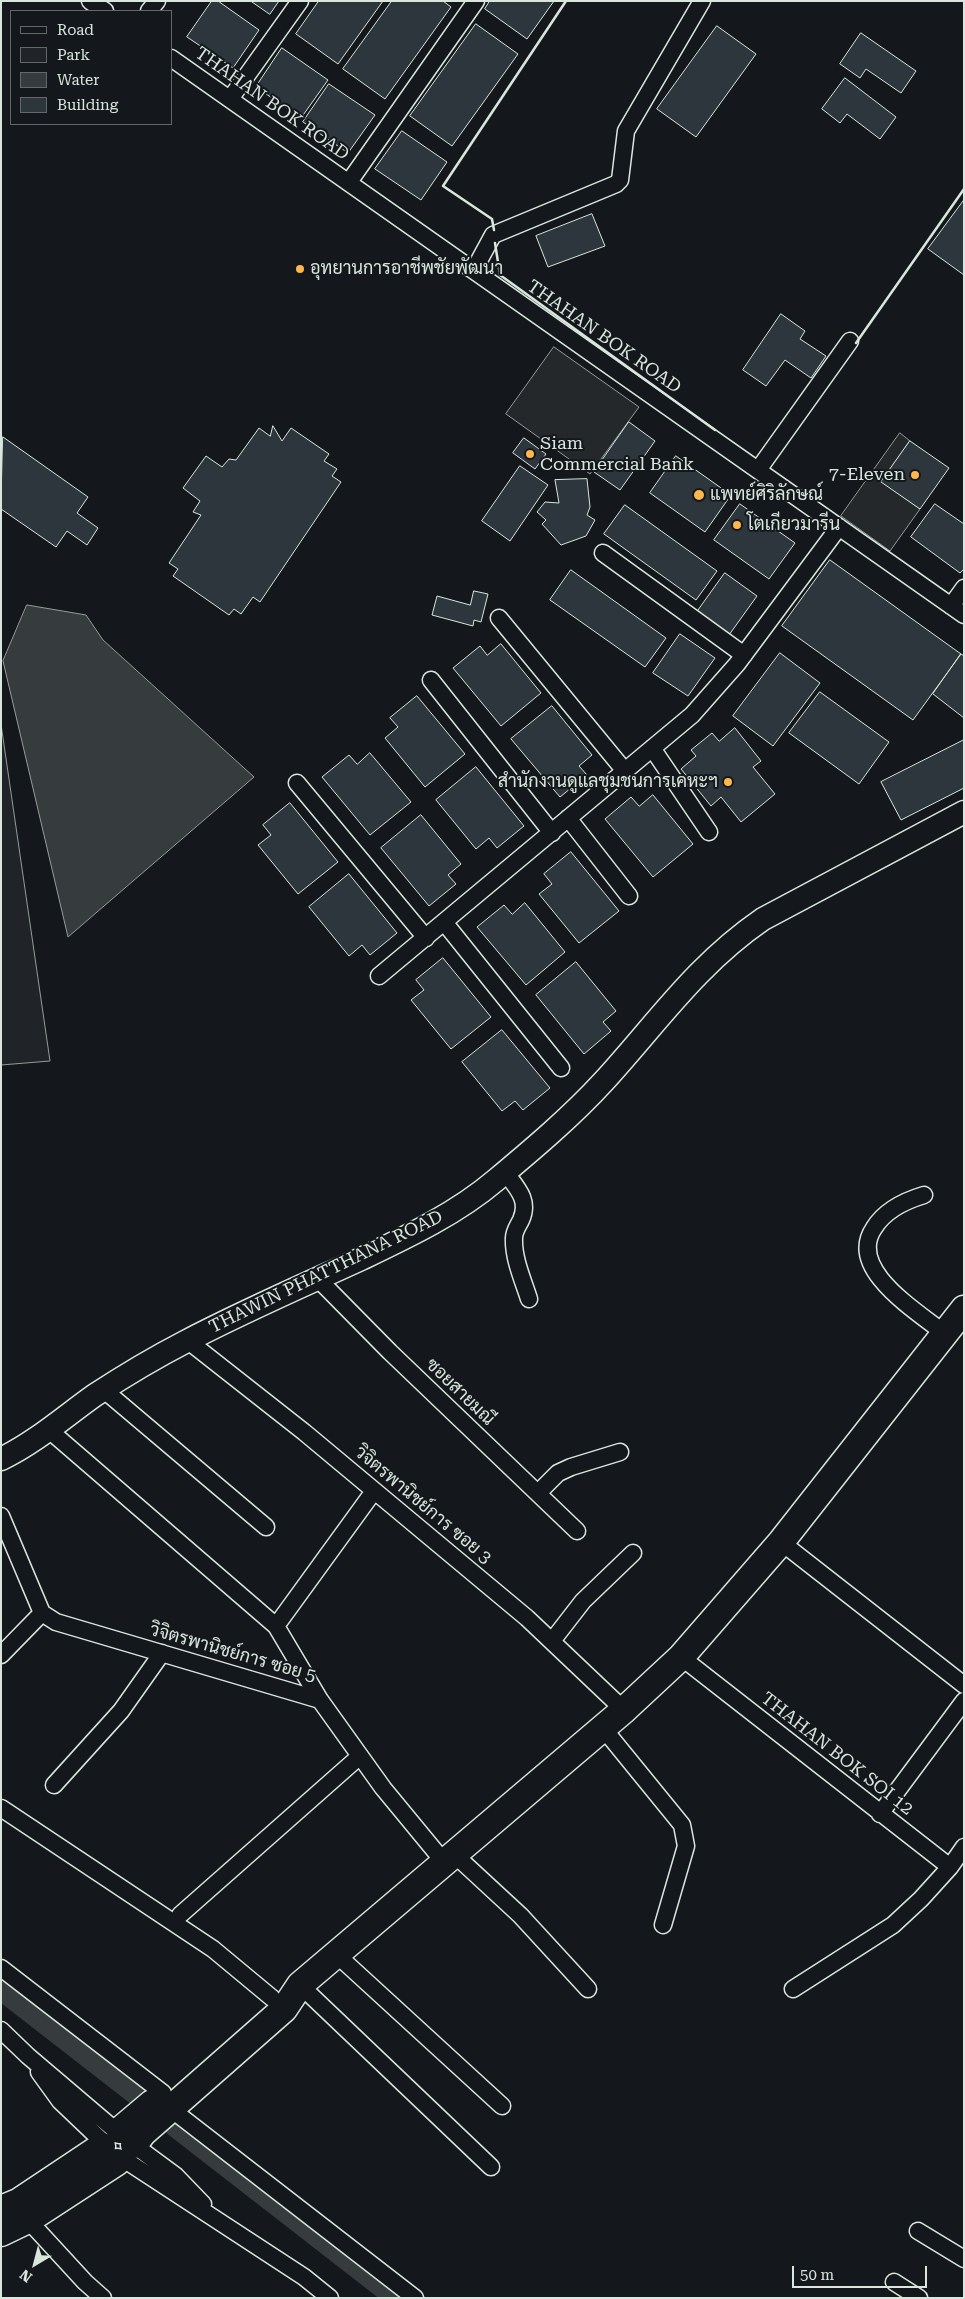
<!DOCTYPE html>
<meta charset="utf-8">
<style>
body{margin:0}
#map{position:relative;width:965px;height:2299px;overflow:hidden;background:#14181c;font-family:"Roboto Serif",serif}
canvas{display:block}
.frame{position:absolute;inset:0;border:2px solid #d8e6dc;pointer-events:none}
.legend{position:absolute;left:10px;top:10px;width:162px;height:115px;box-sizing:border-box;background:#14181c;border:1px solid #626a69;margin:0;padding:6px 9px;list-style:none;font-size:15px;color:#d8e6dc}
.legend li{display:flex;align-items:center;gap:10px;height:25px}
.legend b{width:25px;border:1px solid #626a69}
.north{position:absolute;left:10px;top:2239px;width:50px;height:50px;-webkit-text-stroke:4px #14181c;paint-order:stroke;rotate:217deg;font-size:14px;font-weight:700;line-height:20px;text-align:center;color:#d8e6dc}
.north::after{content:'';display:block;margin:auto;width:18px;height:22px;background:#d8e6dc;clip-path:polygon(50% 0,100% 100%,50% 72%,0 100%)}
.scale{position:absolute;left:792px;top:2266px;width:135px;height:22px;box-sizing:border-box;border:2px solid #d8e6dc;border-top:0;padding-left:6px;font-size:15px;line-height:18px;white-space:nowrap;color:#d8e6dc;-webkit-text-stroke:4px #14181c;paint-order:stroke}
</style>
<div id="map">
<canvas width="965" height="2299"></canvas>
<div class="frame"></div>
<ul class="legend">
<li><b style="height:6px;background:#14181c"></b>Road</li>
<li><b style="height:14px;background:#202428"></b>Park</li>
<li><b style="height:14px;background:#363b3e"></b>Water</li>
<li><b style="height:14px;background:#2c363c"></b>Building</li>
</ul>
<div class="north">N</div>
<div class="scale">50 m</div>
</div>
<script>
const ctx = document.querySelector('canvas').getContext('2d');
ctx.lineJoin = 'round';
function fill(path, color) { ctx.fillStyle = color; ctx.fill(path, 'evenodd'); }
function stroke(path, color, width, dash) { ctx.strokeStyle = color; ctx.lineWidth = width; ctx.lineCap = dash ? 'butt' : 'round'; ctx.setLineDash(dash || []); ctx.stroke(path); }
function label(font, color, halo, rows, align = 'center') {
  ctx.font = font + ' "Roboto Serif",Sarabun,serif'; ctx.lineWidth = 4; ctx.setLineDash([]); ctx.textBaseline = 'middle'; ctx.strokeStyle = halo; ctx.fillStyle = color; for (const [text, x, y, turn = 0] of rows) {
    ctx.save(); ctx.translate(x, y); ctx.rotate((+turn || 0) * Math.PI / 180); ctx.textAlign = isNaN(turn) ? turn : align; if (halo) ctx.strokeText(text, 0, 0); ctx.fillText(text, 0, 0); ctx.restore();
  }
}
const green = new Path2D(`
 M 1,724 L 50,1061 L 1,1065 Z`);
const parking = new Path2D(`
 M 554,347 L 639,407 L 590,474 L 506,414 Z
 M 900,433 L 910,441 L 882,482 L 920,509 L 890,551 L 841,516 Z`);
const water = new Path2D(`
 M 27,605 L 86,615 L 103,640 L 254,777 L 68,937 L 3,661 Z`);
const canal = new Path2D(`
 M 1,1991 L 140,2099
 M 174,2127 L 394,2298`);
const building = new Path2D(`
 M 212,1 L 218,1 L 259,30 L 233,68 L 187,37 Z
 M 251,1 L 279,1 L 270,14 Z
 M 319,1 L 383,1 L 338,64 L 296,34 Z
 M 392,1 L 443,1 L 451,7 L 385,99 L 343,69 Z
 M 490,1 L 554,1 L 527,39 L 485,9 Z
 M 476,24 L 518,54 L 452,146 L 410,116 Z
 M 717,26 L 756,54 L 696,137 L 657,109 Z
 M 861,33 L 916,71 L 901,93 L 866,69 L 860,78 L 840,64 Z
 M 282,48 L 328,80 L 301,118 L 256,87 Z
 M 845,78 L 896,117 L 880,139 L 847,114 L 840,123 L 822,109 Z
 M 329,84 L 375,115 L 348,153 L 303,122 Z
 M 402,131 L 447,162 L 421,200 L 375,169 Z
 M 964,200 L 964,275 L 928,249 Z
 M 592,214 L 605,246 L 548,267 L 536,236 Z
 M 781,314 L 805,331 L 800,339 L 826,356 L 811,378 L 785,360 L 766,386 L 743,370 Z
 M 629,422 L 655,441 L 620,490 L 594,472 Z
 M 273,426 L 282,441 L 291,428 L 329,454 L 324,461 L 337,469 L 332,476 L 341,482 L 260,602 L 253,597 L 241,614 L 234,609 L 229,615 L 173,576 L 178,569 L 169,563 L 201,515 L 193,512 L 200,501 L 183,488 L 206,456 L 222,467 L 229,459 L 236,460 L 259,428 L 270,436 Z
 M 3,437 L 88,497 L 77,513 L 98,528 L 87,545 L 67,531 L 56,547 L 1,509 Z
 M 524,438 L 546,454 L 535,469 L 513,453 Z
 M 910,441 L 949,468 L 920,509 L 881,482 Z
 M 676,456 L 731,495 L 705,532 L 650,493 Z
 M 520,466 L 548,485 L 510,541 L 482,521 Z
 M 587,479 L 590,507 L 587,515 L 595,520 L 586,536 L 561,545 L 542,524 L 546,520 L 537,512 L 545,502 L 559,503 L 555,480 Z
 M 740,504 L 795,543 L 769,579 L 714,540 Z
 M 935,504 L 964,524 L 964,569 L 960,573 L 911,537 Z
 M 625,505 L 717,571 L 696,600 L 604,534 Z
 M 830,560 L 961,654 L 913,720 L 782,626 Z
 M 571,570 L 666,638 L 645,667 L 550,600 Z
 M 725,573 L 757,596 L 729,635 L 697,612 Z
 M 474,591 L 488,594 L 481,622 L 474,620 L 473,626 L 432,615 L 437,596 L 470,605 Z
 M 680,634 L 715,658 L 688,696 L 653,673 Z
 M 501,644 L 541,693 L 501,726 L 453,668 L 480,646 L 487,655 Z
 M 780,653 L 820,683 L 773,746 L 733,716 Z
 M 961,654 L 964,656 L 964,718 L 933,694 Z
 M 820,692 L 889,742 L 859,784 L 789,733 Z
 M 417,696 L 465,754 L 425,787 L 385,738 L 398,727 L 390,718 Z
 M 552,706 L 592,755 L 579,766 L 587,775 L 560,797 L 511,739 Z
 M 735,728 L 761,761 L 753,767 L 775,794 L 741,822 L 721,797 L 711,806 L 681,769 L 696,756 L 691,750 L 712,733 L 719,741 Z
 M 964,740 L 964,788 L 901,820 L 881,782 Z
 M 370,753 L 411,802 L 370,835 L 322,777 L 349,755 L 357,764 Z
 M 476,767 L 524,826 L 497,848 L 489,838 L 476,849 L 436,800 Z
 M 653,795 L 693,844 L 653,877 L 605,819 L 631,797 L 639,806 Z
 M 290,803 L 338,862 L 298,894 L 258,845 L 271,835 L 263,825 Z
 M 421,815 L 461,864 L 448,875 L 456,884 L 429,906 L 381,848 Z
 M 571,852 L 619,911 L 579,943 L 539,894 L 552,884 L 544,874 Z
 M 349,874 L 397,933 L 370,955 L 362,945 L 349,956 L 309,907 Z
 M 525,903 L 565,952 L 526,985 L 477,927 L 504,905 L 512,914 Z
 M 443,958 L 491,1017 L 451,1049 L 411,1000 L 424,990 L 416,980 Z
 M 576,962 L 616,1011 L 603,1022 L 611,1031 L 584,1054 L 536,995 Z
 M 502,1030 L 550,1088 L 523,1110 L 515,1101 L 502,1111 L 462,1062 Z`);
const street = new Path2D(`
 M 90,1 L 105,11
 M 149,11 L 157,1
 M 171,58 L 964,615
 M 230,99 L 300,1
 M 349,182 L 476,1
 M 474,270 L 493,235 L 616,184 L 620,180 L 626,131 L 702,1
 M 758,470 L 850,341
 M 603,553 L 744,655
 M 951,606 L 964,588
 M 499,618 L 624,770
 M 431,680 L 552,833
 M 652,748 L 709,832
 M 297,783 L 426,938
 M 568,818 L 629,896
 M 444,922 L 561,1068
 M 379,976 L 692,715 L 737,664 L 839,527
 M 505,1172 C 517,1188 530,1200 521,1220 C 518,1226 514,1231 514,1238 C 513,1258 523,1280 529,1299
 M 924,1195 C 904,1201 885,1210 874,1228 C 846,1269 917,1311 945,1334
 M 318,1279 L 390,1352 L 577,1531
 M 187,1340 L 304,1432 L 527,1618 L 624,1710
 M 104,1390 L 266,1527
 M 49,1430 L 276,1626
 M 538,1493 L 558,1473 L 571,1467 L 620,1452
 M 1,1516 L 42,1613 L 56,1622 L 320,1700 L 383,1788 L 444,1862
 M 781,1542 L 964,1685
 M 552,1641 L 583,1601 L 633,1553
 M 1,1655 L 42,1613
 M 681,1657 L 950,1867 L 964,1847
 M 320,1700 L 276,1626 L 374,1491
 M 603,1728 L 682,1825 L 686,1846 L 663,1925
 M 54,1785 L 121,1711 L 162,1653
 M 1,1808 L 213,1949 L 272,1998
 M 880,1814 L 964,1701
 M 454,1854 L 520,1915 L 588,1989
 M 180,1915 L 360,1756
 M 336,1954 L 502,2106
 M 1,1968 L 163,2093
 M 300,1985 L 491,2167
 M 793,1989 L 893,1925 L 921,1899 L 950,1867
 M 1,2030 L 28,2056 L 115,2130
 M 39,2072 L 60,2101 L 103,2142
 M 171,2109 L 415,2298
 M 134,2145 L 176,2176 L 203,2204
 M 125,2160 L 304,2277 L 330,2298
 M 28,2220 L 85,2282 L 103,2298
 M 918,2231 L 964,2259
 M 894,2282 L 919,2298`);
const secondary = new Path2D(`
 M 1,1459 C 36,1442 64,1417 95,1395 C 124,1376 154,1358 185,1342 C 242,1312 302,1286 361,1259 C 407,1237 456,1214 496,1180 C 533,1149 571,1117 604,1081 C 657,1023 696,965 763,919 L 964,812`);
const primary = new Path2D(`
 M 120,2130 L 152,2103
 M 134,2145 L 143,2133 L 284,2009 L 300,1985 L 624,1710 L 681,1657 L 781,1542 L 964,1309
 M 1,2209 L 18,2202 L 102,2146
 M 1,2233 L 28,2220 L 117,2162`);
const wall = new Path2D(`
 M 494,230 L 492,219 L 443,186 L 566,1
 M 495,243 L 500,275 L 715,430
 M 856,343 L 964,189`);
const markers = [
 [300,269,5,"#ffb74d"],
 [530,454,5,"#ffb74d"],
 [915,475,5,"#ffb74d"],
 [699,495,6,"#ffb74d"],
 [737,525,5,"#ffb74d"],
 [728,782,5,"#ffb74d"]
];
const streetNames = [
 ["THAHAN BOK ROAD",272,104,35],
 ["THAHAN BOK ROAD",604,337,35],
 ["THAWIN PHATTHANA ROAD",326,1272,-26],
 ["ซอยสายมณี",460,1392,44],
 ["วิจิตรพานิชย์การ ซอย 3",423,1505,40],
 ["วิจิตรพานิชย์การ ซอย 5",233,1653,16],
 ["THAHAN BOK SOI 12",837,1754,38]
];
const poiNames = [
 ["อุทยานการอาชีพชัยพัฒนา",310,269],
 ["Siam",540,444],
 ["Commercial Bank",540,465],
 ["7-Eleven",905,475,"right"],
 ["แพทย์ศิริลักษณ์",710,495],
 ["โตเกียวมารีน",747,525],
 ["สำนักงานดูแลชุมชนการเคหะฯ",718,782,"right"]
];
fill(green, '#202428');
stroke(green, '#939e99', 1);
fill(parking, '#24282b');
stroke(parking, '#939e99', 1);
fill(water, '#363b3e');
stroke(water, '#939e99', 1);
stroke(canal, '#363b3e', 19);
fill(building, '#2c363c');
stroke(building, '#d8e6dc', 1);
stroke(street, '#d8e6dc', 19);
stroke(secondary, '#d8e6dc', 25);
stroke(primary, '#d8e6dc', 29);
stroke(street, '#14181c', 16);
stroke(secondary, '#14181c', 22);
stroke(primary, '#14181c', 26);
stroke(wall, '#d8e6dc', 2.5);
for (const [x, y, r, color] of markers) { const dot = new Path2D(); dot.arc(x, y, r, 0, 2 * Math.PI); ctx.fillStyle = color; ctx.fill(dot); stroke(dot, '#14181c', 2); }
label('18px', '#d8e6dc', '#14181c', streetNames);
label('18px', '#d8e6dc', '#14181c', poiNames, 'left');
</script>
